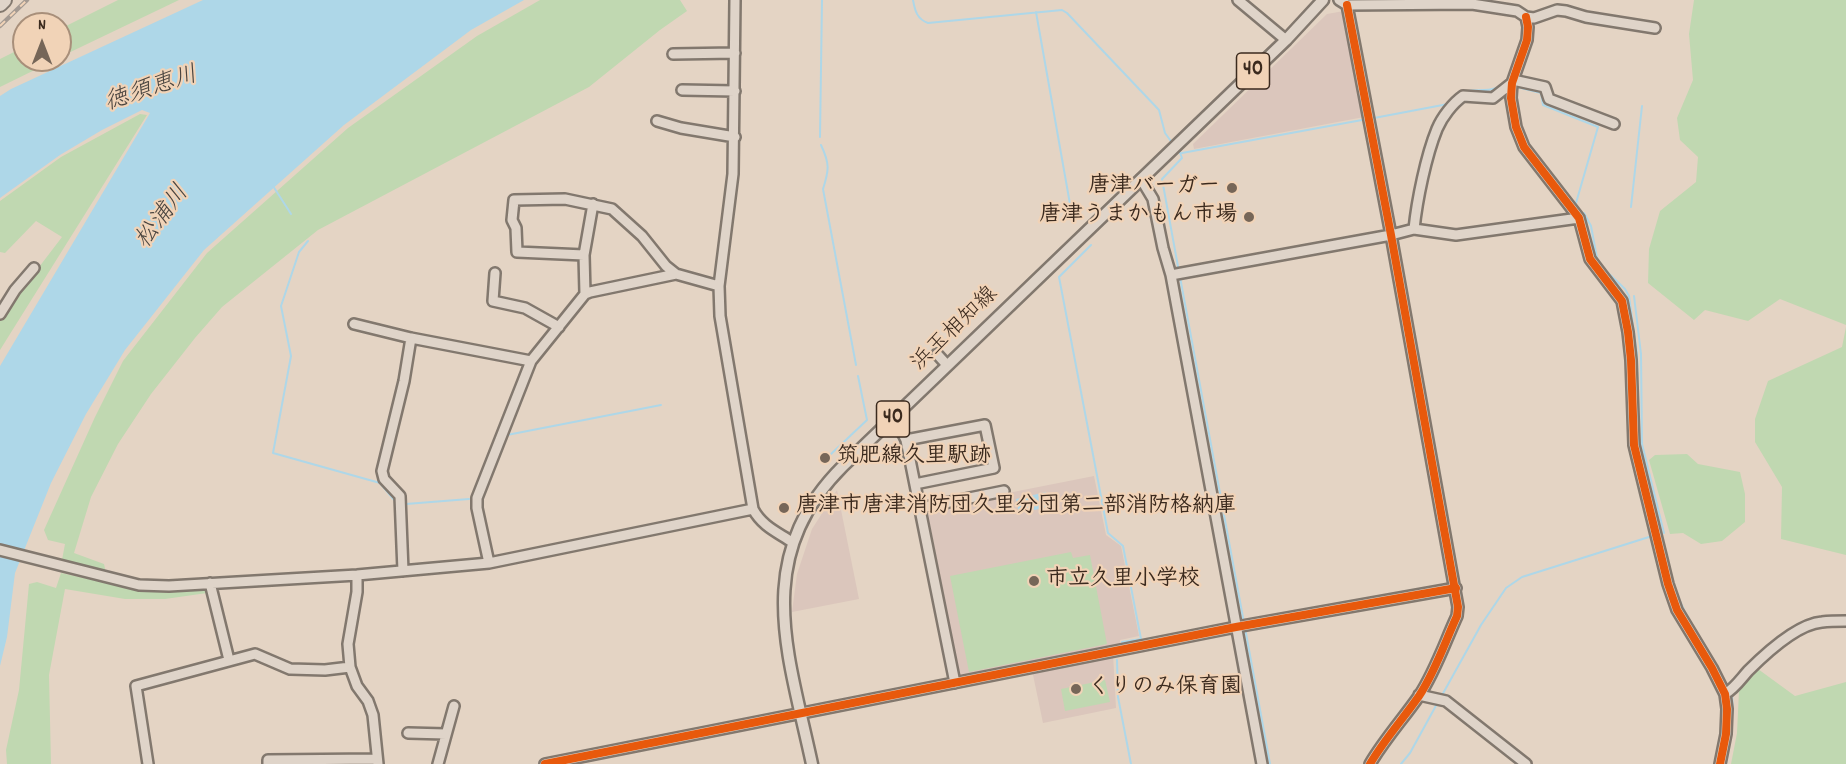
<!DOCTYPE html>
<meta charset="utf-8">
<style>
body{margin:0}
#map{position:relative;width:1846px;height:764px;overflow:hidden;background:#e4d4c4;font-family:Dekko,sans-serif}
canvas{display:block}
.north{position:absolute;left:12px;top:12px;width:60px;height:60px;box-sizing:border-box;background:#f1d3b7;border:2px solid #a88f7a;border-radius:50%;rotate:0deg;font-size:16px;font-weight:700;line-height:24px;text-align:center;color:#3b2a1e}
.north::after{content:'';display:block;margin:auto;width:21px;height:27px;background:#766658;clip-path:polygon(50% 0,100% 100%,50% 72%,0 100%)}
</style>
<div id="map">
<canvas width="1846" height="764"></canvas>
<div class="north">N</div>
</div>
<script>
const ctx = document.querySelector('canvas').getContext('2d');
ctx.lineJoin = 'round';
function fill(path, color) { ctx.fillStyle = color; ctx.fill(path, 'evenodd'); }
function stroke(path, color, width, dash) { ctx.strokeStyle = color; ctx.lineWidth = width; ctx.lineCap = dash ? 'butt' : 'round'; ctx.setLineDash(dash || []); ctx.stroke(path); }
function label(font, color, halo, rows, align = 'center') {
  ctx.font = font + ' Dekko,"Klee One",sans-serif'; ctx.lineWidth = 4.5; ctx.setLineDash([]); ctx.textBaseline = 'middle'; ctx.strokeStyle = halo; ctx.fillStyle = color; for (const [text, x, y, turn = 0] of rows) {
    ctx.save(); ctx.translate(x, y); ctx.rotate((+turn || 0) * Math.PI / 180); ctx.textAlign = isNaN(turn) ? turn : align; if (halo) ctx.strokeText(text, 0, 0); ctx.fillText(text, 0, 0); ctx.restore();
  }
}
const built = new Path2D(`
 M 1344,11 L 1364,117 L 1194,149 L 1193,144 L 1327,14 Z
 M 1094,476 L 1106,535 L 1121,546 L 1139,636 L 1120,640 L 1120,645 L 960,677 L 927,509 Z
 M 837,490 L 859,599 L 792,612 L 797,574 L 812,529 Z
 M 1113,654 L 1116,708 L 1043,723 L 1032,670 Z`);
const green = new Path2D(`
 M 118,0 L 179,0 L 60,57 L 60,29 Z
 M 540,0 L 680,0 L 687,11 L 660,30 L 589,87 L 318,230 L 222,307 L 195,338 L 151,394 L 118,444 L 91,497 L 74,553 L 104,564 L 106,573 L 62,560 L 65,544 L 48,540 L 44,530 L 95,417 L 123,361 L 207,253 L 348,128 L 477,36 Z
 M 1694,0 L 1846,0 L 1846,325 L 1780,299 L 1748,321 L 1705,310 L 1694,320 L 1648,283 L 1649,249 L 1660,211 L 1696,182 L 1698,157 L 1680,140 L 1677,118 L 1693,80 L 1689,34 Z
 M 24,47 L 24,60 L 55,60 L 0,87 L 0,59 Z
 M 140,114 L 147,115 L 0,350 L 0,321 L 20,292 L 62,237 L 36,221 L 5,253 L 0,252 L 0,201 L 61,157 Z
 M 1846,327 L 1846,555 L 1781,539 L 1782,487 L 1755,442 L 1755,419 L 1768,381 L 1842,347 Z
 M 1687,454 L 1698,464 L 1740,472 L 1745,494 L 1745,522 L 1722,541 L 1701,544 L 1683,533 L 1670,534 L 1649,460 L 1655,455 Z
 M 1071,552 L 1073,558 L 1090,555 L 1107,644 L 969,672 L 950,576 Z
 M 61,573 L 138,590 L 167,590 L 205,587 L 207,593 L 165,599 L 125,599 L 65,589 L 49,675 L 51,764 L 7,764 L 6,750 L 19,690 L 29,584 L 37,582 L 56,588 Z
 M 1758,669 L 1795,696 L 1846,682 L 1846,764 L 1731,764 L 1737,733 L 1739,691 Z
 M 1105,680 L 1110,702 L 1065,711 L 1061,689 Z`);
const water = new Path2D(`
 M 203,0 L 524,0 L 471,30 L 344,125 L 204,250 L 125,350 L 86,414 L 51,483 L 15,573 L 7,637 L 0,666 L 0,366 L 150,113 L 142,110 L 102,130 L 60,155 L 0,198 L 0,96 L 11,89 Z
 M 1046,492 L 1049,507 L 1019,513 L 1016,499 Z`);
const stream = new Path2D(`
 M 913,0 C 915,11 917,19 928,23 L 1062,10 L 1067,13 L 1159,110 L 1165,133 L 1173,144
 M 1036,12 L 1073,221
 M 1517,87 L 1541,93 L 1543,105 L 1598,127 L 1576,203
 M 1459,94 C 1470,87 1483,93 1496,88
 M 1374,118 L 1448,104
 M 820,137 L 822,0
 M 821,145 C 830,164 829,170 823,189 L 856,365
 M 1179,150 L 1182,158 L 1162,179 L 1179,272
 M 1182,153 L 1362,120
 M 273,186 L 291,214
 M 1631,207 L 1642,106
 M 1584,213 L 1591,226 L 1597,258 L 1602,267 L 1625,289 L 1629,296 L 1637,354 L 1639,447
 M 308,241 L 299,252 L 281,306 L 291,356 L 273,453 L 380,483 L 395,501
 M 1091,245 L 1059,277 L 1108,533 L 1123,546 L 1141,639 L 1122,642
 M 1180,277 L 1244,623
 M 1634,296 L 1641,354 L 1642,444 L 1664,533
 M 831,454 L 867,420 L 858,376
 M 482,499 L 507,435 L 661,405
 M 406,504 L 469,499
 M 1654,508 L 1663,543
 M 1666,553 L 1675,590 L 1684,610
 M 1686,615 L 1688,619
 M 1691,624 L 1709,655
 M 1245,628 L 1270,764
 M 1117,660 L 1118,697 L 1131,764
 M 1718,670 L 1725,682
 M 1732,695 L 1733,713
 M 1441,697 L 1481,625 L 1506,588 L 1522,577 L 1649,537
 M 1401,764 L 1410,753 L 1438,702
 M 1726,764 L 1730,740`);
const minor = new Path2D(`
 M 735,0 L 733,174 L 719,286 L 720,316 L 753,509 C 762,526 777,532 792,542
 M 1238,0 L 1286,40
 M 1339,0 L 1347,5 L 1472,4 L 1517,11 L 1526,17 L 1534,18 L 1557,10 L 1566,11 L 1586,17 L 1655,28
 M 1347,5 L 1391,235 L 1458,607 L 1457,616 C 1445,642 1435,672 1419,696 C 1403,719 1384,740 1370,764
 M 1526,17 L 1528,27 L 1527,40 L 1512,83 L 1511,98 L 1516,127 L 1524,147 L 1579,218 L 1590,259 L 1622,301 L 1628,332 L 1631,360 L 1634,445 L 1668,584 L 1677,610 L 1712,668 L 1725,694 L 1727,709 L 1726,734 L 1720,764
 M 673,54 L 735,53
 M 1513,80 L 1545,87 L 1549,99 L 1614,124
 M 682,90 L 735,91
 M 657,121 L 681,128 L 735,137
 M 1141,179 L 1153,199 L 1163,248 L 1171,275 L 1262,764
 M 1414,229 C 1417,200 1426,156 1437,129 C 1442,117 1453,103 1463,96 L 1493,98 L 1512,83
 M 584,255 L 517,252 L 516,228 L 512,220 L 514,200 L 565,199 L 612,209 L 642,236 L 666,266 L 676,274
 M 495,273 L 493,301 L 525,308 L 559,327
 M 1171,275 L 1391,235 L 1414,229 L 1456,235 L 1579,218
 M 585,294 L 584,255 L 593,204
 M 0,314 L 15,290 L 34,268
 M 354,324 L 411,338 L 531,361
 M 937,354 L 947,365
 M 892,420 L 901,430 L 906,440 L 955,683
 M 906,440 L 985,425 L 994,468 L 915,484
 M 920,508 L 1004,491
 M 0,550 L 139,585 L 169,586 L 357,575 L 489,563 L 753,509
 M 489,563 L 477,508 L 477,498 L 531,361 L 585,294 L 590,292 L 676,274 L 719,286
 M 403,571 L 400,496 L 384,479 L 382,471 L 404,381 L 411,338
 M 357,575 L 357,592 L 348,644 L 350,667 L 357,686 L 368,701 L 373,715 L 378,764
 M 210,583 L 229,660
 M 1725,694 C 1735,688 1740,680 1748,671 C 1765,654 1797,624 1822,622 C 1830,621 1838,621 1846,621
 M 1419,695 L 1446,701 L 1526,764
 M 408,733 L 446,734
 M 148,764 L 136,686 L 255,654 L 290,669 L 325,670 L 350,667
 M 268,764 L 268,760 L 377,759
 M 438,764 L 454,706
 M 545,764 L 1236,627 L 1456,588`);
const major = new Path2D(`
 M 812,764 C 788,652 751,558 843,466 L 1286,40 L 1323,0`);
const highway = new Path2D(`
 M 0,4 L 4,0`);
const rail = new Path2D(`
 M 0,26 L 27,0`);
const cycleway = new Path2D(`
 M 1347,5 L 1391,235 L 1458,607 L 1457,616 C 1445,642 1435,672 1419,696 C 1403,719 1384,740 1370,764
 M 1526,17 L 1528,27 L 1527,40 L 1512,83 L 1511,98 L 1516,127 L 1524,147 L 1579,218 L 1590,259 L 1622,301 L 1628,332 L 1631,360 L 1634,445 L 1668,584 L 1677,610 L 1712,668 L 1725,694 L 1727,709 L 1726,734 L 1720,764
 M 545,764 L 1236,627 L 1456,588`);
const markers = [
 [1232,188,6,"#766658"],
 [1249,217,6,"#766658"],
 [825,458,6,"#766658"],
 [784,508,6,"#766658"],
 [1034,581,6,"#766658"],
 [1076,689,6,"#766658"]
];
const shields = [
 [1253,71,33],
 [893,419,33]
];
const shieldNames = [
 ["40",1253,71],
 ["40",893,419]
];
const poiNames = [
 ["唐津バーガー",1220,188,"right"],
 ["唐津うまかもん市場",1237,217,"right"],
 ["筑肥線久里駅跡",837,458],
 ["唐津市唐津消防団久里分団第二部消防格納庫",796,508],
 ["市立久里小学校",1046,581],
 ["くりのみ保育園",1088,689]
];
const streetNames = [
 ["浜玉相知線",956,330,-44]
];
const waterNames = [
 ["徳須恵川",152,91,-18],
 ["松浦川",164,218,-53]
];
fill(built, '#dbc6bc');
fill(green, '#c0d8b1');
fill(water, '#aed7e8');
stroke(stream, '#aed7e8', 2);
stroke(minor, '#82786e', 14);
stroke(major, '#82786e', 15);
stroke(highway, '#82786e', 18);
stroke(minor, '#dfd4c9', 9);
stroke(major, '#dfd4c9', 10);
stroke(highway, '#dfd4c9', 14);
stroke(rail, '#a49a92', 4.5);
stroke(rail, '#f1d3b7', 2, [7]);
stroke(cycleway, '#e8590c', 8);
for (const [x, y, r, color] of markers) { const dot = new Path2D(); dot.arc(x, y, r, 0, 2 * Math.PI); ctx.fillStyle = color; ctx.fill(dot); stroke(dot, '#f1d3b7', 2); }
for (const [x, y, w] of shields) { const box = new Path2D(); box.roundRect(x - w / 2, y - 18, w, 36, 4.5); ctx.fillStyle = '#f1d3b7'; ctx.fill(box); stroke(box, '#3b2a1e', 1.5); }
label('bold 21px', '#3b2a1e', null, shieldNames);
label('bold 22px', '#3b2a1e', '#f1d3b7', poiNames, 'left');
label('22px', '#3b2a1e', '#f1d3b7', streetNames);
label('italic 24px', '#49443f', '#f1d3b7', waterNames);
</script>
